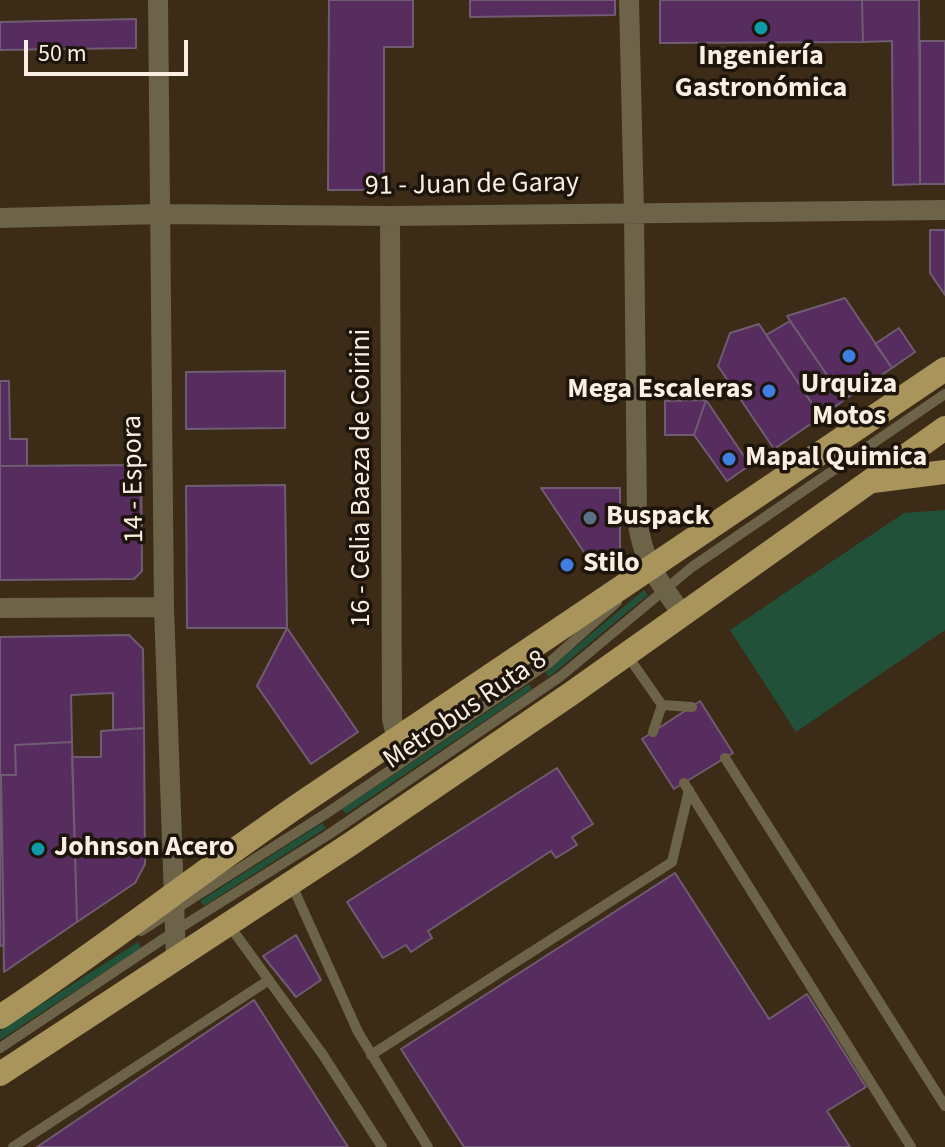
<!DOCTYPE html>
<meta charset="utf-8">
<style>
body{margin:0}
#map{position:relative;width:945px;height:1147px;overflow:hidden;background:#3c2b16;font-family:"Source Sans 3",sans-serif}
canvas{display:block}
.scale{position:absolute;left:24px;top:40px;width:164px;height:36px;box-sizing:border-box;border:4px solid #faefe2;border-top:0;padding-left:10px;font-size:24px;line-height:28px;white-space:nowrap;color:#faefe2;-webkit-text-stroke:6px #1d150c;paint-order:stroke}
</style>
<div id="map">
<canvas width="945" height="1147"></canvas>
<div class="scale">50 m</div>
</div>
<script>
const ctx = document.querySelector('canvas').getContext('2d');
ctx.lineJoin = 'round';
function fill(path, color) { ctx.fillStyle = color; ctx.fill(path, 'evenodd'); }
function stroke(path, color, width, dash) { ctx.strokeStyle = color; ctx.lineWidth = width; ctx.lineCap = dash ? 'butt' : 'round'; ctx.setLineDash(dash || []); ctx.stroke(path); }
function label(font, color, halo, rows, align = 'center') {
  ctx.font = font + ' "Source Sans 3",sans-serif'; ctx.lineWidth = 7; ctx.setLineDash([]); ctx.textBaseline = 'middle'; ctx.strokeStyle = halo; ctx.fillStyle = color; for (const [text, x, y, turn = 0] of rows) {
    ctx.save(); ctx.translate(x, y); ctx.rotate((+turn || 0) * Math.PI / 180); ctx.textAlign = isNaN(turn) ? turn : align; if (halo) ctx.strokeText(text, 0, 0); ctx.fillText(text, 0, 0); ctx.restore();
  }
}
const green = new Path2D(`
 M 945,510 L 945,630 L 796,732 L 730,630 L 904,513 Z
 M 644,590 L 648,595 L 549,677 L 545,672 Z
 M 529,684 L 532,689 L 346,814 L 342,809 Z
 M 322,823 L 326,828 L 204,906 L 200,901 Z
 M 138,942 L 141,948 L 0,1040 L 0,1031 Z`);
const building = new Path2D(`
 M 329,0 L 413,0 L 413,47 L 384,47 L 384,190 L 328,190 Z
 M 470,0 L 615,0 L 615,15 L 470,17 Z
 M 660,0 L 862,0 L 863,42 L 660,43 Z
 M 862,0 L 919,0 L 920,184 L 893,185 L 892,41 L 863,42 Z
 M 136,19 L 136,48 L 0,50 L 0,22 Z
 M 920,41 L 945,41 L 945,184 L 920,184 Z
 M 930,230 L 945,230 L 945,295 L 930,273 Z
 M 845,298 L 892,368 L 844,400 L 787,316 Z
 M 790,321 L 844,400 L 821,417 L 766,335 Z
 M 759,324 L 821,417 L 774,449 L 718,366 L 730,333 Z
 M 899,328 L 915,352 L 892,368 L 875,344 Z
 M 285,371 L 285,428 L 186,429 L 186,372 Z
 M 0,381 L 9,381 L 10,439 L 27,439 L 27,466 L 0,466 Z
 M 706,400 L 694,435 L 665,435 L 665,401 Z
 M 706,400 L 750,465 L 727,481 L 694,435 Z
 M 141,465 L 142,571 L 134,579 L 0,580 L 0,466 Z
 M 285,485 L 287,628 L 187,628 L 186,486 Z
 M 541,488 L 620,488 L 620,548 L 615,556 L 596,570 Z
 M 287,628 L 358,732 L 311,764 L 257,686 Z
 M 129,635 L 143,649 L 144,728 L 113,730 L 113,693 L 71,695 L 72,742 L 15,745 L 16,775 L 1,775 L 4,945 L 0,946 L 0,637 Z
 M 700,701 L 733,753 L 674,789 L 642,739 Z
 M 144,728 L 145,864 L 135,883 L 77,922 L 72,757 L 101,757 L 101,731 Z
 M 72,742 L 77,922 L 4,972 L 1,775 L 16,775 L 15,745 Z
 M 557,768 L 593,824 L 572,837 L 577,845 L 556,858 L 551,851 L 428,931 L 432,938 L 411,952 L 406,945 L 383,958 L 347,902 Z
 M 675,873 L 769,1019 L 807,994 L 866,1087 L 827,1111 L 850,1147 L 464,1147 L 401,1049 Z
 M 296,935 L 321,980 L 296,997 L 263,956 Z
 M 254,1000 L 348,1147 L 37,1147 Z`);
const lane = new Path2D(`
 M 627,655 L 662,705 L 653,732
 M 662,705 L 692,707
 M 725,758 L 945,1106
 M 684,783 L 911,1147
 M 291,883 L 358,1032 L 428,1147
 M 229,925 L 323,1055 L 382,1147
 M 141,931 L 330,811 L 550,662 L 617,602
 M 0,1048 L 175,931 L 328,835 L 561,676 L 692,567 L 945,394
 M 371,1055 L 672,862 L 689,790
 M 13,1147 L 269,980`);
const street = new Path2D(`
 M 158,0 L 164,607 L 176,958
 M 629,0 L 634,212 L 637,520 C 645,567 656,576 682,614
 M 390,216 L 392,719 L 397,740
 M 0,218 L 160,214 L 390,216 L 945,210
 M 0,608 L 164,607`);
const primary = new Path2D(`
 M 873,481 L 945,472
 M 0,1017 C 107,946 208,866 315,794 C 525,652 735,511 945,369
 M 0,1074 L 352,843 L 572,693 L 945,428`);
const markers = [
 [761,28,8,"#0f9aa8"],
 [849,356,8,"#3f7fe0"],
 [769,391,8,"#3f7fe0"],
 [729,459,8,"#3f7fe0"],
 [590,518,8,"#5c6f8a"],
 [567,565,8,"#3f7fe0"],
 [38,849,8,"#0f9aa8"]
];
const poiNames = [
 ["Ingeniería",761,58,"center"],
 ["Gastronómica",761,90,"center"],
 ["Urquiza",849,386,"center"],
 ["Motos",849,418,"center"],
 ["Mega Escaleras",753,391,"right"],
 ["Mapal Quimica",745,459],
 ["Buspack",606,518],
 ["Stilo",583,565],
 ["Johnson Acero",54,849]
];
const streetNames = [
 ["91 - Juan de Garay",472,186,-1],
 ["16 - Celia Baeza de Coirini",363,478,-90],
 ["14 - Espora",135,479,-91],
 ["Metrobus Ruta 8",466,711,-34]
];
fill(green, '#22513a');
fill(building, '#562d5e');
stroke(building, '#6f5c72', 2);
stroke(lane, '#6c6348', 10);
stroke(street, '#6c6348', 20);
stroke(primary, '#a9955c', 24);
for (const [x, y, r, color] of markers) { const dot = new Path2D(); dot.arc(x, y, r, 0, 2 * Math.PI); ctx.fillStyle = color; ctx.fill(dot); stroke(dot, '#1d150c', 3); }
label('bold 28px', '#faefe2', '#1d150c', poiNames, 'left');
label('28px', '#faefe2', '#1d150c', streetNames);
</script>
